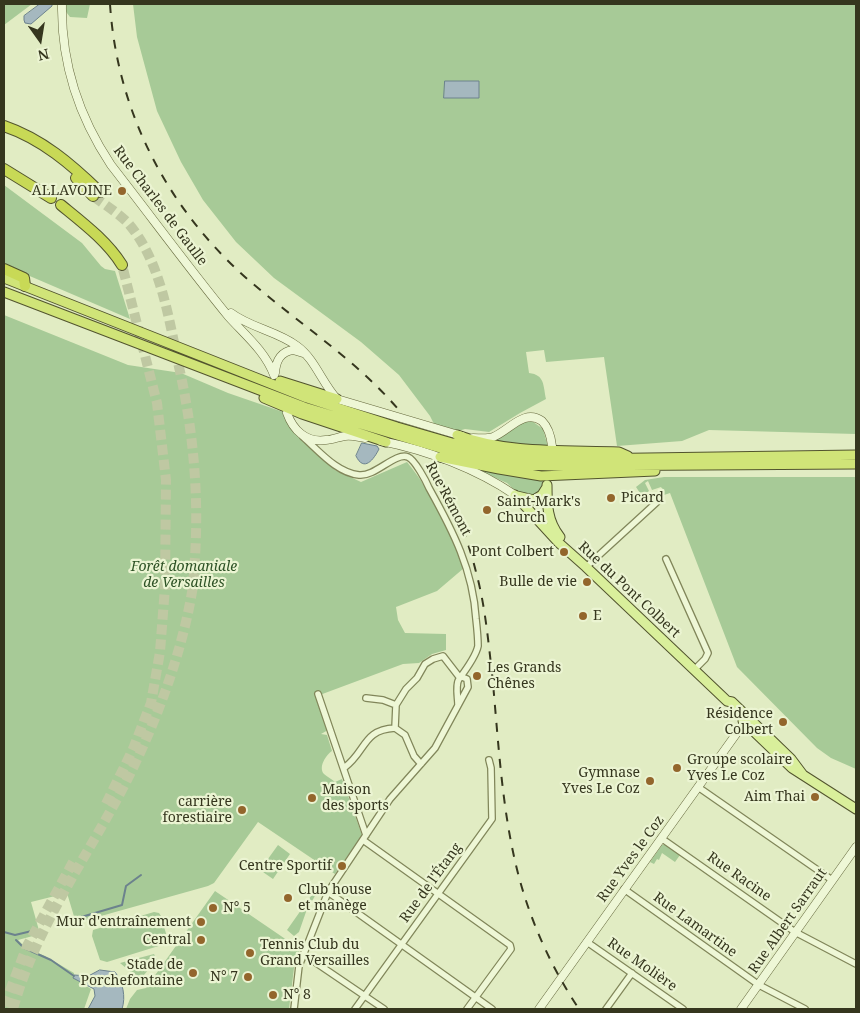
<!DOCTYPE html>
<meta charset="utf-8">
<style>
body{margin:0}
#map{position:relative;width:860px;height:1013px;overflow:hidden;background:#e1ecc3;font-family:"Noto Serif",serif}
canvas{display:block}
.frame{position:absolute;inset:0;border:5px solid #35361e;pointer-events:none}
.north{position:absolute;left:15px;top:15px;width:50px;height:50px;-webkit-text-stroke:4px #ebf4d2;paint-order:stroke;rotate:167deg;font-size:14px;font-weight:700;line-height:20px;text-align:center;color:#35361e}
.north::after{content:'';display:block;margin:auto;width:18px;height:22px;background:#35361e;clip-path:polygon(50% 0,100% 100%,50% 72%,0 100%)}
</style>
<div id="map">
<canvas width="860" height="1013"></canvas>
<div class="frame"></div>
<div class="north">N</div>
</div>
<script>
const ctx = document.querySelector('canvas').getContext('2d');
ctx.lineJoin = 'round';
function fill(path, color) { ctx.fillStyle = color; ctx.fill(path, 'evenodd'); }
function stroke(path, color, width, dash) { ctx.strokeStyle = color; ctx.lineWidth = width; ctx.lineCap = dash ? 'butt' : 'round'; ctx.setLineDash(dash || []); ctx.stroke(path); }
function label(font, color, halo, rows, align = 'center') {
  ctx.font = font + ' "Noto Serif",serif'; ctx.lineWidth = 4.5; ctx.setLineDash([]); ctx.textBaseline = 'middle'; ctx.strokeStyle = halo; ctx.fillStyle = color; for (const [text, x, y, turn = 0] of rows) {
    ctx.save(); ctx.translate(x, y); ctx.rotate((+turn || 0) * Math.PI / 180); ctx.textAlign = isNaN(turn) ? turn : align; if (halo) ctx.strokeText(text, 0, 0); ctx.fillText(text, 0, 0); ctx.restore();
  }
}
const green = new Path2D(`
 M 4,4 L 32,4 L 4,25 Z
 M 60,4 L 90,4 L 87,18 L 70,17 Z
 M 133,4 L 856,4 L 856,434 L 709,430 L 682,441 L 617,446 L 604,357 L 546,362 L 544,350 L 526,352 L 529,373 C 545,375 543,385 546,399 L 520,413 L 489,432 L 465,429 L 455,432 L 434,424 L 430,416 L 399,375 L 361,342 L 274,278 L 236,242 L 203,200 L 181,162 L 157,111 L 137,37 Z
 M 4,185 L 82,243 L 101,266 L 105,269 L 115,271 L 130,319 L 4,265 Z
 M 4,315 L 128,365 L 181,373 L 228,393 L 286,413 L 293,431 L 335,470 L 361,482 L 407,462 C 433,493 448,530 464,568 L 437,591 L 396,607 L 398,620 L 405,633 L 446,634 L 446,650 L 432,654 L 419,663 L 403,664 L 317,696 L 328,730 L 321,734 L 327,735 L 332,751 C 326,755 318,767 324,774 C 327,777 332,779 335,782 L 342,779 L 362,835 L 335,874 L 258,822 L 214,883 L 208,886 L 76,923 L 67,893 L 31,902 L 40,934 L 18,940 L 26,948 L 45,956 L 74,973 L 74,978 L 91,989 L 84,1009 L 4,1009 Z
 M 532,421 L 543,429 L 548,447 L 492,442 L 525,422 Z
 M 475,469 L 543,480 L 542,491 L 538,496 L 521,496 L 507,483 Z
 M 664,477 L 856,477 L 856,769 L 831,758 L 817,748 L 737,667 L 670,493 L 661,496 L 660,492 L 663,490 L 661,487 L 652,490 L 648,481 L 645,483 L 649,491 L 642,496 L 636,487 L 645,480 Z
 M 278,845 L 290,854 L 273,879 L 260,870 Z
 M 662,845 L 666,845 L 680,855 L 675,862 L 662,853 L 659,860 L 657,859 L 654,864 L 650,862 Z
 M 318,886 L 320,888 L 307,909 L 299,932 L 294,936 L 287,930 Z
 M 215,891 L 300,949 L 294,968 L 289,1009 L 126,1009 L 130,999 L 137,990 L 146,988 Z
 M 154,912 L 159,913 L 161,916 L 167,937 L 165,944 L 107,962 L 100,960 L 92,936 L 93,930 Z
 M 154,954 L 157,960 L 143,976 L 137,977 L 120,963 Z`);
const water = new Path2D(`
 M 40,4 L 52,4 L 52,6 L 31,24 L 25,23 L 24,20 L 24,16 Z
 M 445,81 L 479,81 L 479,98 L 444,98 Z
 M 362,443 L 377,446 L 379,449 C 374,459 364,473 356,456 Z
 M 100,970 L 115,972 C 123,982 126,997 122,1009 L 88,1009 L 95,996 L 94,989 L 73,978 L 74,975 L 88,976 Z`);
const stream = new Path2D(`
 M 78,918 L 122,905 L 126,886 L 141,875
 M 4,932 L 15,935 L 36,930
 M 16,940 L 24,948 L 51,960 L 74,976`);
const motorwayTunnel = new Path2D(`
 M 106,804 L 133,749 L 151,703 L 160,652 L 165,587 L 166,480 L 157,403 L 122,265
 M 4,1006 L 27,946 L 73,862
 M 13,1009 C 36,927 86,859 125,784 C 155,725 181,657 192,592 C 194,580 194,568 195,557 C 199,493 193,429 179,367 C 169,320 161,261 128,223 C 118,213 104,204 93,196`);
const minor = new Path2D(`
 M 303,437 C 319,451 337,473 359,475 C 375,477 395,452 408,457 C 415,460 426,481 429,488 C 453,531 473,570 476,619 C 477,628 478,637 478,646 C 476,656 465,671 459,679 C 455,685 458,698 458,705
 M 666,559 L 708,653 L 705,659 L 694,670
 M 586,567 L 657,502
 M 318,694 L 366,835
 M 366,698 L 383,700 L 396,705
 M 395,728 L 396,705 L 406,689 L 417,678 L 425,664 L 433,659 L 443,656 L 460,678
 M 395,728 L 405,735 L 414,756 L 421,764
 M 344,768 C 367,751 362,730 395,728
 M 698,787 L 832,880
 M 661,838 L 795,932 L 856,964
 M 363,840 L 510,945 L 511,949 L 467,1009
 M 624,889 L 759,985 L 805,1009
 M 328,892 L 492,1009
 M 587,942 L 683,1009
 M 303,954 L 384,1009
 M 294,1009 L 299,966 L 328,892 L 390,799 L 435,748 L 468,687 L 467,679 L 462,677
 M 355,1009 L 492,819 L 491,768 L 489,760
 M 606,1009 L 632,973`);
const secondary = new Path2D(`
 M 62,4 C 61,62 79,117 111,165 C 150,215 188,267 228,316 C 245,335 265,351 274,375
 M 231,313 C 251,328 277,331 297,346 C 315,359 322,383 337,399 L 462,436
 M 275,373 C 276,361 280,352 293,350 L 303,353
 M 287,413 C 293,430 306,443 326,440 C 332,440 338,437 345,436 C 352,435 358,437 365,438
 M 473,438 C 480,438 487,439 493,437 C 509,431 524,408 542,421 C 549,428 551,437 552,446
 M 381,441 C 427,450 477,469 515,495
 M 539,1009 L 744,723
 M 741,1009 L 856,847`);
const primary = new Path2D(`
 M 547,485 C 547,504 547,521 560,537
 M 515,495 L 559,543 L 586,567 L 727,701 L 732,702 L 791,759 L 803,775
 M 517,496 L 534,500 L 542,495 L 547,487
 M 743,721 L 792,768 L 856,809`);
const trunk = new Path2D(`
 M 4,278 L 307,398 L 397,427 L 452,443 L 500,454 L 541,458 L 578,459 L 856,455
 M 4,292 L 304,407 L 450,451 L 521,465 L 554,466 L 856,464
 M 280,381 L 337,399
 M 264,398 L 302,414 L 386,442
 M 457,435 C 507,454 566,450 619,452 L 628,456
 M 440,457 L 499,469 L 541,476 L 655,471`);
const motorway = new Path2D(`
 M 4,126 C 42,139 71,164 100,192
 M 4,169 L 51,198
 M 76,178 L 93,196
 M 61,205 C 83,223 107,241 122,265
 M 4,269 L 24,278 L 25,286`);
const rail = new Path2D(`
 M 110,4 C 117,113 169,212 252,283 C 301,325 356,360 398,409
 M 433,463 C 450,498 467,534 476,572 C 485,605 488,639 492,673 C 498,735 501,800 515,861 C 527,914 549,964 579,1009`);
const markers = [
 [122,191,5,"#93662c"],
 [611,498,5,"#93662c"],
 [487,510,5,"#93662c"],
 [564,552,5,"#93662c"],
 [587,582,5,"#93662c"],
 [583,616,5,"#93662c"],
 [477,676,5,"#93662c"],
 [783,722,5,"#93662c"],
 [677,768,5,"#93662c"],
 [650,781,5,"#93662c"],
 [815,797,5,"#93662c"],
 [312,798,5,"#93662c"],
 [242,810,5,"#93662c"],
 [342,866,5,"#93662c"],
 [288,898,5,"#93662c"],
 [213,908,5,"#93662c"],
 [201,922,5,"#93662c"],
 [201,940,5,"#93662c"],
 [250,953,5,"#93662c"],
 [193,973,5,"#93662c"],
 [248,977,5,"#93662c"],
 [273,995,5,"#93662c"]
];
const poiNames = [
 ["ALLAVOINE",112,191],
 ["Picard",621,498,"left"],
 ["Saint-Mark's",497,502,"left"],
 ["Church",497,518,"left"],
 ["Pont Colbert",554,552],
 ["Bulle de vie",577,582],
 ["E",593,616,"left"],
 ["Les Grands",487,668,"left"],
 ["Chênes",487,684,"left"],
 ["Résidence",773,714],
 ["Colbert",773,730],
 ["Groupe scolaire",687,760,"left"],
 ["Yves Le Coz",687,776,"left"],
 ["Gymnase",640,773],
 ["Yves Le Coz",640,789],
 ["Maison",322,790,"left"],
 ["des sports",322,806,"left"],
 ["Aim Thai",805,797],
 ["carrière",232,802],
 ["forestiaire",232,818],
 ["Centre Sportif",332,866],
 ["Club house",298,890,"left"],
 ["et manège",298,906,"left"],
 ["N° 5",223,908,"left"],
 ["Mur d'entraînement",191,922],
 ["Central",191,940],
 ["Tennis Club du",260,945,"left"],
 ["Grand Versailles",260,961,"left"],
 ["Stade de",183,965],
 ["Porchefontaine",183,981],
 ["N° 7",238,977],
 ["N° 8",283,995,"left"]
];
const streetNames = [
 ["Rue Charles de Gaulle",160,206,53],
 ["Rue Rémont",448,499,62],
 ["Rue du Pont Colbert",629,590,43],
 ["Rue Yves le Coz",631,859,-54],
 ["Rue Racine",739,877,35],
 ["Rue de l'Étang",431,883,-54],
 ["Rue Albert Sarraut",788,921,-55],
 ["Rue Lamartine",695,925,36],
 ["Rue Molière",642,965,35]
];
const parkNames = [
 ["Forêt domaniale",184,567],
 ["de Versailles",184,583]
];
fill(green, '#a7ca97');
fill(water, '#a5b8bf');
stroke(water, '#6c828d', 1);
stroke(stream, '#6c828d', 2);
stroke(motorwayTunnel, '#bfc8a2', 10, [10, 5]);
stroke(minor, '#81865a', 8);
stroke(secondary, '#65683d', 9);
stroke(primary, '#52542e', 11);
stroke(trunk, '#52542e', 11);
stroke(motorway, '#52542e', 12);
stroke(minor, '#eef7d6', 5.5);
stroke(secondary, '#eef7d6', 8);
stroke(primary, '#d9ef9b', 9);
stroke(trunk, '#d0e478', 9);
stroke(motorway, '#c8d956', 10);
stroke(rail, '#35361e', 2, [9, 9]);
for (const [x, y, r, color] of markers) { const dot = new Path2D(); dot.arc(x, y, r, 0, 2 * Math.PI); ctx.fillStyle = color; ctx.fill(dot); stroke(dot, '#ebf4d2', 2); }
label('14px', '#35361e', '#ebf4d2', poiNames, 'right');
label('14px', '#35361e', '#ebf4d2', streetNames);
label('italic 14px', '#2d5225', '#ebf4d2', parkNames);
</script>
